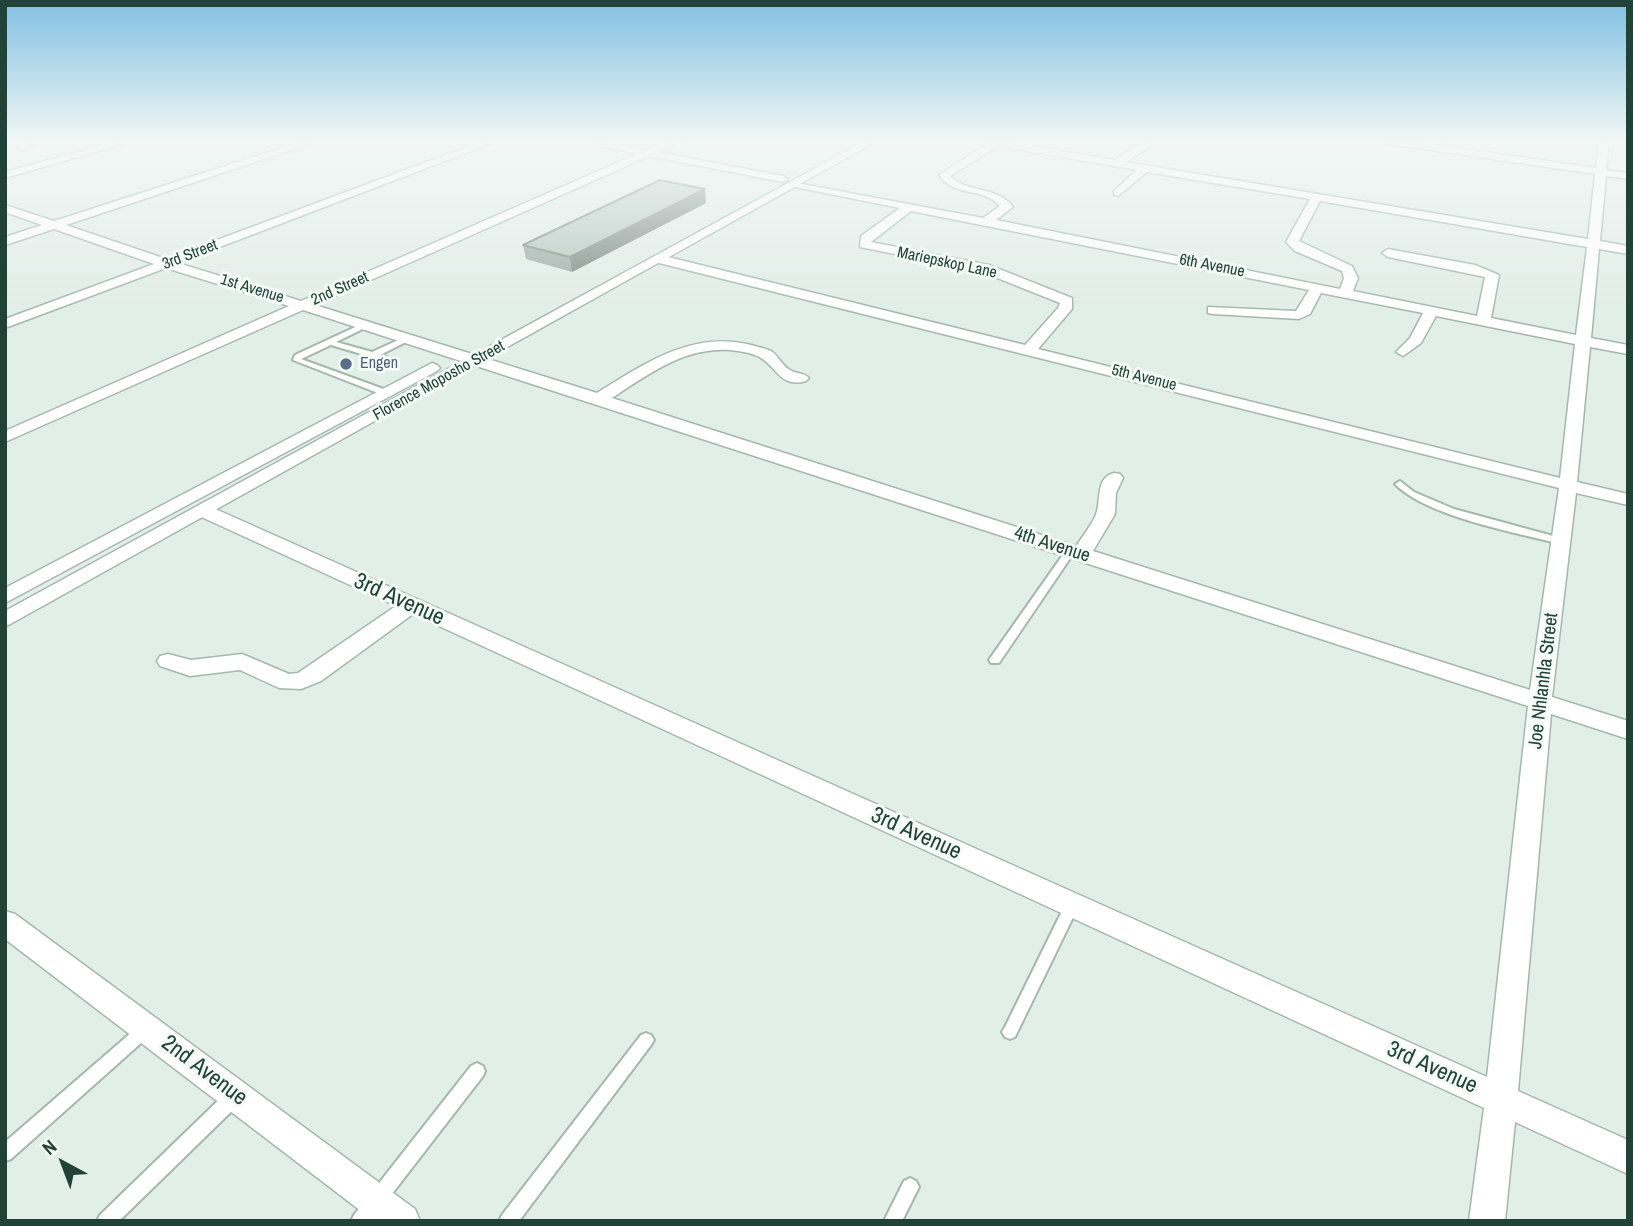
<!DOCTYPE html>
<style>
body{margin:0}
#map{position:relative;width:1633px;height:1226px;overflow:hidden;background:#e2eee8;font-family:"Archivo Narrow",sans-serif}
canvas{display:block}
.frame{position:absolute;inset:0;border:7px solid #204237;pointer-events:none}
.north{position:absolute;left:28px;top:1128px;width:70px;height:70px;-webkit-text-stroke:5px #f4faf6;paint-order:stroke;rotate:319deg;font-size:19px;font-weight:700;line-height:28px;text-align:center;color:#204237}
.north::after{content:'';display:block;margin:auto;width:24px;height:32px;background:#204237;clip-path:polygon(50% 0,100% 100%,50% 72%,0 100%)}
</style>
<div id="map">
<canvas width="1633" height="1226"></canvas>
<div class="frame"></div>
<div class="north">N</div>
</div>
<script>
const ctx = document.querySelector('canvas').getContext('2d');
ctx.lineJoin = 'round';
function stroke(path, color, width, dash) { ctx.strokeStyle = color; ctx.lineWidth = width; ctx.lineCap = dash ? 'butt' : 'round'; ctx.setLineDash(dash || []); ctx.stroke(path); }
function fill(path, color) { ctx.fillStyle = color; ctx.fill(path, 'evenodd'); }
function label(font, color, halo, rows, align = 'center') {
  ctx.font = font + ' "Archivo Narrow",sans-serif'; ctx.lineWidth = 6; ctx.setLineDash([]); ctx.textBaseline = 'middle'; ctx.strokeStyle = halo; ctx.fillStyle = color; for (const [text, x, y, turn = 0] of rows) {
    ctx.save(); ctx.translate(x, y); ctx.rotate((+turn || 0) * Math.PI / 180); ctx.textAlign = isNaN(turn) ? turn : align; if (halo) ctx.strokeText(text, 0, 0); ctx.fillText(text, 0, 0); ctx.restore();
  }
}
const service = new Path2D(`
 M 366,322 L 369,322 L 369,326 L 336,342 L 372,352 L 407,336 L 414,338 L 380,355 L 394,360 L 384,368 L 380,366 L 385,361 L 331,345 L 301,359 L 389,391 L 389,395 L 383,395 L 293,360 L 295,355 Z
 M 1400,481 L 1414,492 L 1454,509 L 1564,539 L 1566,541 L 1561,544 C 1517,533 1426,516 1395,484 Z
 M 1070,548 L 1075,551 L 999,663 L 991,663 L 989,660 L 991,657 L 1067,549 Z
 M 1072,899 L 1077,901 L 1079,905 L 1015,1037 L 1010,1039 L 1005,1037 L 1002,1032 L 1005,1027 L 1067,901 Z
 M 145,1023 L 150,1025 L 153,1030 L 150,1035 L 11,1159 L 5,1161 L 5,1142 L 140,1025 Z
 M 646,1033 L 651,1035 L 654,1040 L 651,1045 L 519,1221 L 499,1221 L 502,1215 L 641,1035 Z
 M 477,1063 L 483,1066 L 485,1071 L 483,1076 L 371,1221 L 351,1221 L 354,1215 L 471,1066 Z
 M 232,1091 L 238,1093 L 240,1099 L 238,1105 L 119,1221 L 97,1221 L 100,1215 L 226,1093 Z
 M 910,1178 L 916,1181 L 919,1187 L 902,1221 L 884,1221 L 904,1181 Z`);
const minor = new Path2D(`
 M 28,141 L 42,141 L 21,150 L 16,147 Z
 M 117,141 L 133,141 L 5,178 L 5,172 Z
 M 303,141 L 318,141 L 66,225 L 166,259 L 483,141 L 497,141 L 178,263 L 301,301 L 637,154 L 579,141 L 600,141 L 646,150 L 667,141 L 680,141 L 658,152 L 783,176 L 788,179 L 783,182 L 649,156 L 315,305 L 597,393 C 644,364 692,330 751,345 C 757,347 765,348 771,351 C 779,356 782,366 790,370 C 796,374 803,372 809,378 L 806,381 C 781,388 778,369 761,358 C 753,353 740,351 730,350 C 684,347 649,374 612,398 L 1076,546 C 1083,536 1090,527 1095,517 C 1102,503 1094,478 1114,473 L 1120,474 L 1123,478 L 1116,493 L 1115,514 L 1093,551 L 1530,690 L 1559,488 L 655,262 L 654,259 L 660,255 L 1025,345 L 1058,308 L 1060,303 L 980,271 L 860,247 L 861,236 L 900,208 L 795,187 L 791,186 L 791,182 L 983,218 L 1000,206 C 984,187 952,197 939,175 L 987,144 L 980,141 L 1003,141 L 1115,160 L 1144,141 L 1152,141 L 1152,145 L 1126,162 L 1588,239 L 1595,174 L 1389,144 L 1384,141 L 1410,141 L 1596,168 L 1599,141 L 1609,141 L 1606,170 L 1628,173 L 1628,179 L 1606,176 L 1600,241 L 1628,246 L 1628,254 L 1599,249 L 1591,338 L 1628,345 L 1628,354 L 1590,347 L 1577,482 L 1628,494 L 1628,505 L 1576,493 L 1552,697 L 1628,721 L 1628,739 L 1551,714 L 1518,1091 L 1628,1140 L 1628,1174 L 1515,1122 L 1505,1221 L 1469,1221 L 1484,1108 L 413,614 L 321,681 L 301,689 L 279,688 L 240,670 L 190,676 L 160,666 L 157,661 L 160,656 L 168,654 L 191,660 L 242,654 L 289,674 L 298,673 L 396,606 L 197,515 L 195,511 L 197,507 L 211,507 L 1487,1077 L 1528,706 L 303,310 L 5,442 L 5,431 L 289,306 L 166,268 L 5,328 L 5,319 L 154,264 L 54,229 L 5,245 L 5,237 L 42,225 L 5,212 L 5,205 L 54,221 ZM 998,146 L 1137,170 L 1114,191 L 1114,195 L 1118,196 L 1147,172 L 1310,199 L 1286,242 L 1295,251 L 1342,271 L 1344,278 L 1340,289 L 996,220 L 1013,207 C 996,185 968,194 950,176 ZM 1320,201 L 1587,247 L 1576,335 L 1491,318 L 1499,275 L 1475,265 L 1388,249 L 1382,253 L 1388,257 L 1485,277 L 1477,316 L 1353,291 L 1358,278 L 1352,266 L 1299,241 ZM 911,211 L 1309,290 L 1296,311 L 1208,307 L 1208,313 L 1213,314 L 1299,319 L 1310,314 L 1321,293 L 1423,313 L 1410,338 L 1396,352 L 1403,356 L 1421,343 L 1436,316 L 1575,344 L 1560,478 L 1038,349 L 1072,309 L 1072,298 L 989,265 L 871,242 Z
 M 5,911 L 15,914 L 415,1209 L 420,1221 L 374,1221 L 5,939 Z`);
const tertiary = new Path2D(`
 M 865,141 L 877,141 L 5,627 L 5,611 Z
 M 432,363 L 437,365 L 440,368 L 437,371 L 5,603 L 5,588 Z`);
const wall = new Path2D(`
 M 706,203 L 572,272 L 526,259 L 523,245 Z`);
const shadedWall = new Path2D(`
 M 705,189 L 706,203 L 572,272 L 570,257 Z`);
const building = new Path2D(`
 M 660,180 L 705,189 L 570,257 L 523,245 Z`);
const markers = [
 [346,364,7,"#5c6f8a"]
];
const farStreetnames = [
 ["3rd Street",190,255,-21],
 ["Mariepskop Lane",947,263,12],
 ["6th Avenue",1212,266,11],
 ["1st Avenue",252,289,17],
 ["2nd Street",340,289,-24],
 ["5th Avenue",1144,378,14],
 ["Florence Moposho Street",439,381,-29]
];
const farServicenames = [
 ["Engen",360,364]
];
const streetNames = [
 ["4th Avenue",1052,545,18],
 ["Joe Nhlanhla Street",1544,681,-83]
];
const nearStreetnames = [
 ["3rd Avenue",399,600,24],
 ["3rd Avenue",916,834,24],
 ["3rd Avenue",1432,1068,24],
 ["2nd Avenue",204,1071,37]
];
stroke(service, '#a4b7af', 4);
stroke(minor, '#a4b7af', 3);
stroke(tertiary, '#a4b7af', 3);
fill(service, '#fff');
fill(minor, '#fff');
fill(tertiary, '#fff');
fill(wall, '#9dada6');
fill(shadedWall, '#808d87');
fill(building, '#b7c9c1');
stroke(building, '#808d87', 2);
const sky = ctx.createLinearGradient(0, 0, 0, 313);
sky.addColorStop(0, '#80c0e2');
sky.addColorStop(0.45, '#f2f7f5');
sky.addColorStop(1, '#f2f7f500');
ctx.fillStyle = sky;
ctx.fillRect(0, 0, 1633, 313);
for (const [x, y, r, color] of markers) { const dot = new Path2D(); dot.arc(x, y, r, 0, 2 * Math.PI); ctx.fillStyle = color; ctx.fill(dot); stroke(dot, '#f4faf6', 2.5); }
label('16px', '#204237', '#f4faf6', farStreetnames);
label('16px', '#4e5e75', '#f4faf6', farServicenames, 'left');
label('19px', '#204237', '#f4faf6', streetNames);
label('23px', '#204237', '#f4faf6', nearStreetnames);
</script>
